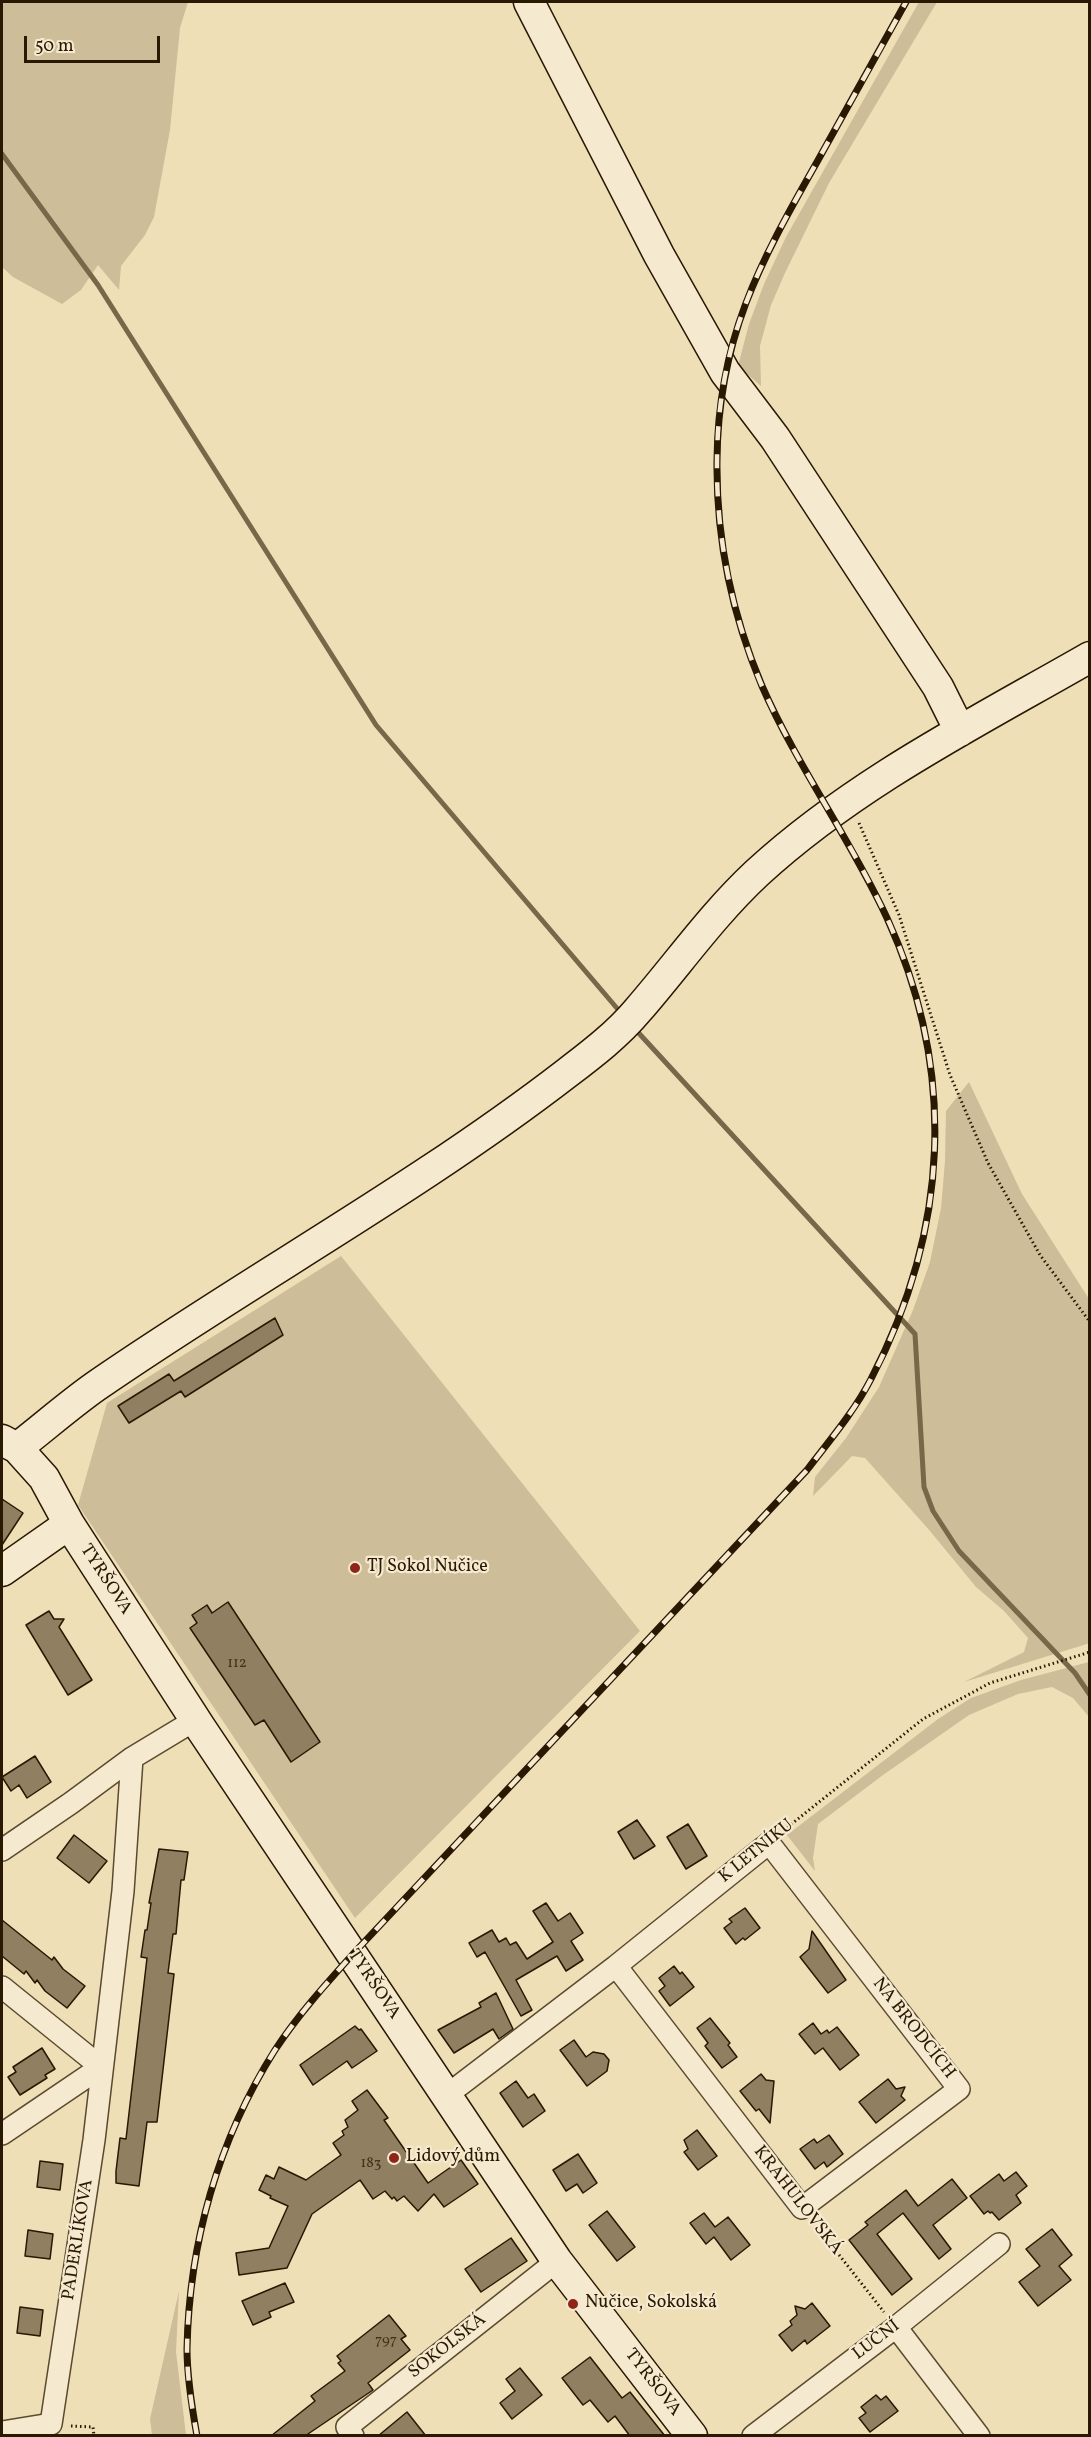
<!DOCTYPE html>
<meta charset="utf-8">
<style>
body{margin:0}
#map{position:relative;width:1091px;height:2437px;overflow:hidden;background:#efdfb7;font-family:Vollkorn,serif}
canvas{display:block}
.frame{position:absolute;inset:0;border:3px solid #291802;pointer-events:none}
.scale{position:absolute;left:24px;top:36px;width:136px;height:27px;box-sizing:border-box;border:3px solid #291802;border-top:0;padding-left:8px;font-size:18px;line-height:21px;white-space:nowrap;color:#291802;-webkit-text-stroke:4px #f5ead0;paint-order:stroke}
</style>
<div id="map">
<canvas width="1091" height="2437"></canvas>
<div class="frame"></div>
<div class="scale">50 m</div>
</div>
<script>
const ctx = document.querySelector('canvas').getContext('2d');
ctx.lineJoin = 'round';
function fill(path, color) { ctx.fillStyle = color; ctx.fill(path, 'evenodd'); }
function stroke(path, color, width, dash) { ctx.strokeStyle = color; ctx.lineWidth = width; ctx.lineCap = dash ? 'butt' : 'round'; ctx.setLineDash(dash || []); ctx.stroke(path); }
function label(font, color, halo, rows, align = 'center') {
  ctx.font = font + ' Vollkorn,serif'; ctx.lineWidth = 4.5; ctx.setLineDash([]); ctx.textBaseline = 'middle'; ctx.strokeStyle = halo; ctx.fillStyle = color; for (const [text, x, y, turn = 0] of rows) {
    ctx.save(); ctx.translate(x, y); ctx.rotate((+turn || 0) * Math.PI / 180); ctx.textAlign = isNaN(turn) ? turn : align; if (halo) ctx.strokeText(text, 0, 0); ctx.fillText(text, 0, 0); ctx.restore();
  }
}
const green = new Path2D(`
 M 2,2 L 188,2 L 180,28 L 170,130 L 154,217 L 145,235 L 121,266 L 119,290 L 98,265 L 81,290 L 62,304 L 13,277 L 2,267 Z
 M 919,2 L 937,2 L 829,183 L 785,273 L 771,305 L 760,346 L 761,386 L 738,366 L 749,324 L 764,284 L 786,237 Z
 M 969,1082 L 1022,1194 L 1089,1299 L 1090,1643 L 964,1682 L 1024,1652 L 1028,1638 L 1004,1611 L 976,1587 L 930,1531 L 865,1458 L 852,1456 L 813,1496 L 815,1477 L 846,1438 L 879,1387 L 913,1310 L 930,1262 L 941,1208 L 945,1161 L 946,1111 Z
 M 341,1256 L 640,1631 L 355,1918 L 78,1505 L 107,1403 Z
 M 1089,1662 L 1089,1717 L 1073,1698 L 1052,1687 L 1018,1694 L 969,1715 L 883,1775 L 818,1824 L 813,1858 L 815,1871 L 787,1835 L 938,1719 L 971,1698 L 1021,1680 Z
 M 179,2291 L 176,2352 L 186,2435 L 152,2435 L 150,2419 Z`);
const stream = new Path2D(`
 M 2,154 L 98,285 L 376,725 L 621,1013
 M 635,1029 L 915,1334 L 924,1487 L 933,1511 L 959,1551 L 1075,1673 L 1090,1695`);
const building = new Path2D(`
 M 275,1318 L 283,1335 L 185,1397 L 181,1391 L 129,1423 L 118,1406 L 169,1374 L 174,1381 Z
 M 2,1499 L 23,1513 L 2,1545 Z
 M 228,1602 L 320,1742 L 291,1762 L 264,1720 L 255,1725 L 190,1628 L 197,1623 L 192,1615 L 207,1605 L 212,1613 Z
 M 49,1611 L 54,1619 L 64,1619 L 59,1627 L 92,1680 L 68,1695 L 26,1625 Z
 M 35,1756 L 51,1782 L 27,1798 L 19,1785 L 11,1791 L 2,1777 Z
 M 637,1820 L 655,1846 L 634,1859 L 618,1832 Z
 M 688,1824 L 707,1856 L 686,1869 L 667,1837 Z
 M 74,1835 L 107,1861 L 89,1883 L 57,1858 Z
 M 159,1849 L 188,1852 L 184,1880 L 181,1880 L 176,1934 L 173,1934 L 168,1973 L 174,1974 L 157,2122 L 147,2122 L 139,2186 L 116,2183 L 116,2171 L 120,2138 L 126,2139 L 147,1958 L 141,1957 L 145,1930 L 147,1930 L 151,1903 L 149,1903 Z
 M 546,1903 L 558,1921 L 570,1913 L 583,1933 L 571,1941 L 583,1960 L 566,1971 L 557,1956 L 516,1980 L 532,2010 L 521,2016 L 485,1952 L 477,1957 L 469,1943 L 492,1930 L 499,1942 L 506,1938 L 510,1945 L 516,1942 L 527,1959 L 553,1942 L 533,1911 Z
 M 745,1908 L 760,1928 L 745,1940 L 743,1938 L 736,1944 L 724,1928 L 732,1922 L 729,1919 Z
 M 2,1920 L 52,1960 L 54,1957 L 63,1969 L 85,1986 L 67,2008 L 45,1991 L 37,1980 L 35,1983 L 26,1971 L 24,1974 L 2,1956 Z
 M 812,1931 L 846,1980 L 828,1993 L 800,1957 L 809,1949 Z
 M 674,1966 L 680,1974 L 682,1972 L 694,1987 L 670,2006 L 659,1991 L 665,1986 L 659,1978 Z
 M 496,1993 L 513,2029 L 499,2039 L 493,2029 L 454,2053 L 438,2030 L 481,2007 L 479,2003 Z
 M 710,2018 L 730,2043 L 728,2045 L 737,2057 L 722,2068 L 705,2046 L 708,2043 L 697,2028 Z
 M 813,2023 L 821,2034 L 827,2030 L 829,2033 L 837,2027 L 859,2055 L 840,2070 L 823,2048 L 815,2054 L 799,2034 Z
 M 355,2026 L 359,2030 L 361,2029 L 377,2051 L 352,2068 L 347,2061 L 313,2085 L 300,2065 Z
 M 574,2040 L 586,2057 L 593,2052 L 604,2054 L 609,2060 L 607,2071 L 587,2086 L 560,2050 Z
 M 42,2048 L 55,2069 L 45,2075 L 47,2078 L 20,2095 L 8,2077 L 16,2072 L 13,2067 Z
 M 761,2074 L 766,2080 L 774,2081 L 770,2123 L 759,2109 L 756,2111 L 740,2091 Z
 M 888,2079 L 896,2089 L 905,2087 L 901,2096 L 905,2100 L 876,2123 L 859,2102 Z
 M 516,2081 L 528,2098 L 534,2094 L 545,2111 L 523,2127 L 500,2093 Z
 M 367,2090 L 388,2118 L 384,2120 L 428,2183 L 461,2160 L 478,2184 L 444,2207 L 434,2194 L 418,2211 L 404,2196 L 397,2201 L 394,2197 L 392,2199 L 385,2191 L 373,2199 L 360,2180 L 312,2214 L 287,2268 L 239,2275 L 236,2253 L 269,2248 L 288,2206 L 270,2198 L 271,2196 L 259,2190 L 266,2175 L 274,2179 L 279,2167 L 306,2180 L 341,2155 L 333,2143 L 344,2135 L 342,2131 L 348,2127 L 345,2120 L 358,2110 L 352,2101 Z
 M 697,2130 L 717,2156 L 698,2170 L 684,2152 L 688,2149 L 684,2140 Z
 M 829,2135 L 843,2154 L 827,2167 L 824,2162 L 815,2169 L 800,2149 L 814,2139 L 817,2143 Z
 M 578,2154 L 597,2183 L 583,2193 L 577,2184 L 566,2191 L 553,2170 Z
 M 40,2161 L 63,2164 L 60,2190 L 37,2187 Z
 M 1016,2172 L 1027,2186 L 1016,2195 L 1021,2203 L 999,2220 L 992,2212 L 990,2213 L 988,2211 L 984,2214 L 970,2196 L 999,2174 L 1004,2181 Z
 M 952,2179 L 967,2198 L 933,2225 L 951,2249 L 939,2259 L 903,2213 L 877,2234 L 912,2279 L 892,2295 L 849,2240 L 868,2225 L 865,2222 L 906,2190 L 918,2206 Z
 M 607,2211 L 635,2247 L 617,2261 L 589,2225 Z
 M 704,2213 L 715,2227 L 728,2217 L 750,2245 L 731,2260 L 714,2237 L 706,2244 L 690,2223 Z
 M 1052,2229 L 1072,2255 L 1059,2266 L 1071,2280 L 1038,2306 L 1019,2282 L 1040,2266 L 1026,2249 Z
 M 28,2230 L 53,2234 L 50,2259 L 25,2256 Z
 M 511,2238 L 527,2261 L 481,2292 L 465,2269 Z
 M 285,2283 L 294,2302 L 269,2312 L 271,2317 L 253,2325 L 242,2301 Z
 M 812,2303 L 830,2326 L 807,2344 L 805,2340 L 792,2351 L 779,2335 L 792,2325 L 790,2321 L 797,2315 L 795,2306 L 805,2309 Z
 M 20,2307 L 43,2310 L 40,2336 L 17,2333 Z
 M 389,2315 L 406,2336 L 401,2339 L 410,2350 L 368,2383 L 373,2390 L 305,2436 L 271,2436 L 315,2401 L 311,2396 L 345,2371 L 338,2363 L 341,2361 L 337,2356 Z
 M 590,2357 L 622,2398 L 630,2392 L 665,2436 L 630,2436 L 615,2416 L 608,2422 L 590,2400 L 583,2405 L 562,2378 Z
 M 520,2368 L 542,2395 L 512,2419 L 500,2403 L 515,2391 L 506,2379 Z
 M 876,2395 L 881,2400 L 886,2396 L 898,2411 L 870,2432 L 859,2418 L 866,2413 L 861,2407 Z
 M 407,2412 L 426,2436 L 378,2436 Z`);
const path = new Path2D(`
 M 859,823 L 899,915 L 950,1075 L 988,1163 L 1040,1255 L 1090,1322
 M 784,1830 L 923,1719 L 990,1683 L 1090,1652
 M 814,2223 L 884,2312
 M 71,2426 L 93,2427 L 94,2436`);
const street = new Path2D(`
 M 2,1850 L 71,1803 L 132,1758 L 195,1720
 M 2,1987 L 101,2067 L 2,2134
 M 447,2095 L 616,1966 L 769,1843 L 959,2089 L 802,2208 L 616,1966
 M 896,2327 L 979,2436
 M 2,2432 L 51,2424 L 94,2140 L 123,1891 L 132,1758
 M 353,2436 L 347,2427 L 557,2261
 M 753,2436 L 896,2327 L 999,2244`);
const secondary = new Path2D(`
 M 529,2 L 659,255 L 725,372 L 775,438 L 938,687 L 960,731
 M 2,1440 L 17,1448 L 44,1478 L 69,1524 L 200,1727 L 557,2261 L 692,2436
 M 17,1448 C 43,1428 69,1405 96,1386 C 251,1279 418,1188 567,1073 C 592,1054 618,1034 638,1010 C 678,964 712,915 757,873 C 855,783 975,723 1090,657
 M 2,1571 L 69,1524`);
const rail = new Path2D(`
 M 197,2436 C 192,2408 187,2378 187,2349 C 189,2243 218,2140 275,2050 C 298,2015 325,1985 353,1954 L 807,1470 C 829,1441 854,1412 871,1379 C 949,1230 957,1071 887,918 C 850,838 797,766 762,686 C 732,615 716,537 717,460 C 718,339 759,264 817,162 C 847,108 877,55 906,2`);
const markers = [
 [355,1568,6,"#8f2418"],
 [394,2158,6,"#8f2418"],
 [573,2304,6,"#8f2418"]
];
const numberNames = [
 ["112",237,1664],
 ["183",371,2164],
 ["797",386,2341]
];
const poiNames = [
 ["TJ Sokol Nučice",367,1568],
 ["Lidový dům",406,2158],
 ["Nučice, Sokolská",585,2304]
];
const streetNames = [
 ["TYRŠOVA",105,1580,57],
 ["K LETNÍKU",757,1852,-39],
 ["TYRŠOVA",373,1985,56],
 ["NA BRODCÍCH",913,2029,52],
 ["KRAHULOVSKÁ",797,2201,52],
 ["PADERLÍKOVA",79,2240,-81],
 ["LUČNÍ",877,2341,-37],
 ["SOKOLSKÁ",448,2347,-38],
 ["TYRŠOVA",652,2383,52]
];
fill(green, '#cdbd98');
stroke(stream, '#786749', 5);
fill(building, '#907f60');
stroke(building, '#291802', 1.5);
stroke(street, '#5a4a2f', 24);
stroke(secondary, '#291802', 33);
stroke(path, '#291802', 3, [1.5, 3]);
stroke(street, '#f5ead0', 21);
stroke(secondary, '#f5ead0', 30);
stroke(rail, '#291802', 7);
stroke(rail, '#f5ead0', 4.5, [14]);
for (const [x, y, r, color] of markers) { const dot = new Path2D(); dot.arc(x, y, r, 0, 2 * Math.PI); ctx.fillStyle = color; ctx.fill(dot); stroke(dot, '#f5ead0', 2); }
label('15px', '#43321a', null, numberNames);
label('18px', '#291802', '#f5ead0', poiNames, 'left');
label('18px', '#291802', '#f5ead0', streetNames);
</script>
